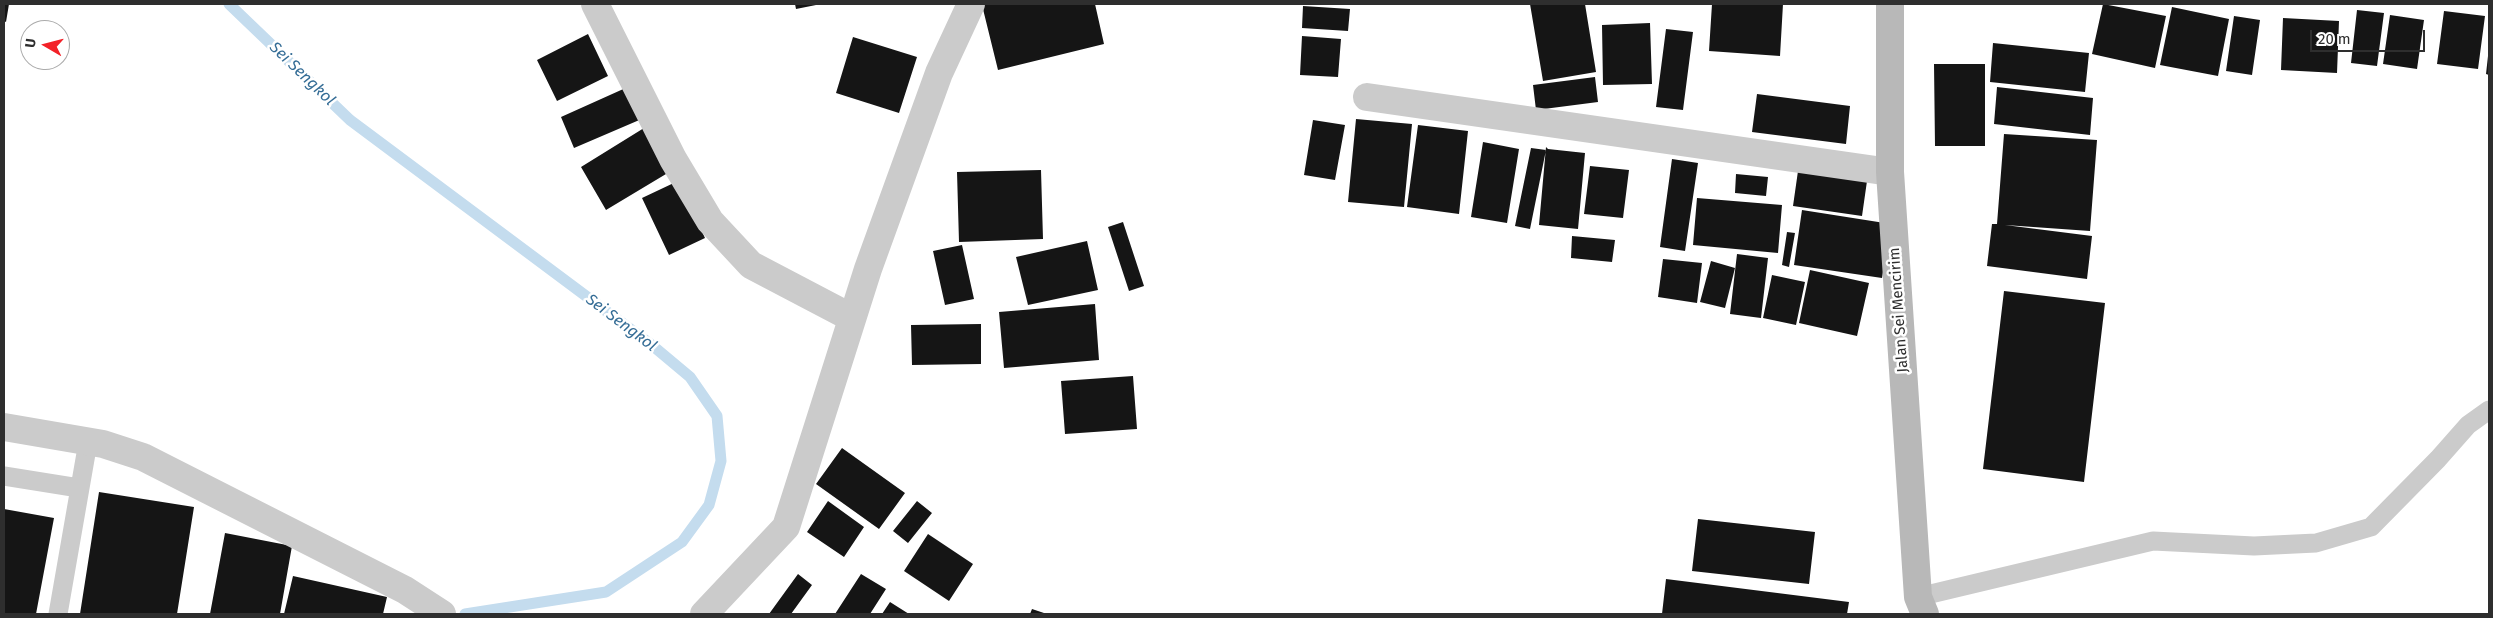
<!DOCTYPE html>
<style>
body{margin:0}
#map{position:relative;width:2493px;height:618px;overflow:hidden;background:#fff;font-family:"Fira Sans",sans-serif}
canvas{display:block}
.frame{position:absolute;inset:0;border:5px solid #2e2e2e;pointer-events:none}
.north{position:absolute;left:20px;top:20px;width:50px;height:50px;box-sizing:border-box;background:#fff;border:1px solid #ababab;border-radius:50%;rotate:278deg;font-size:14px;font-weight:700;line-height:20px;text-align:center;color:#2e2e2e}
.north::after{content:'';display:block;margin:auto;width:18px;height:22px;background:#f32128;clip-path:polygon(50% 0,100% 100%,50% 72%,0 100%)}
.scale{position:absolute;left:2310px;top:30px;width:115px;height:22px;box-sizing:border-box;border:2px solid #2e2e2e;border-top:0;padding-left:6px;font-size:15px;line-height:18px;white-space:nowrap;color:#2e2e2e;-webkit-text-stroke:4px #fff;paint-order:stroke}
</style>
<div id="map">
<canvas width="2493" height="618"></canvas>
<div class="frame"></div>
<div class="north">U</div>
<div class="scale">20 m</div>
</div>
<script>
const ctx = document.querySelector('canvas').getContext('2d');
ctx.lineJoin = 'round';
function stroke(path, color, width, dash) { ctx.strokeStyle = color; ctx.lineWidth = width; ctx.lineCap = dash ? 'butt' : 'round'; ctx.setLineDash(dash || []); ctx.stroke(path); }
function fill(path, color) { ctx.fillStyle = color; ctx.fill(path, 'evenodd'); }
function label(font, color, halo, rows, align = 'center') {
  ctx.font = font + ' "Fira Sans",sans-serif'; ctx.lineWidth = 5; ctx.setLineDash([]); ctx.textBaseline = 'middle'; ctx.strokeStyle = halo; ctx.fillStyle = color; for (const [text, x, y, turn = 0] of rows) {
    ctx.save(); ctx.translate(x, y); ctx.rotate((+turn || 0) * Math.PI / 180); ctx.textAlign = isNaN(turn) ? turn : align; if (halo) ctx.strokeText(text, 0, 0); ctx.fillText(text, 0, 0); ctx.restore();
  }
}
const stream = new Path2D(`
 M 229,4 L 350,120 L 653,346 L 690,377 L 717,416 L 721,461 L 709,505 L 682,542 L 606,592 L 465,614`);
const building = new Path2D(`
 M 4,4 L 9,4 L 6,22 L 4,21 Z
 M 795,4 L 816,4 L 816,5 L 796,9 Z
 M 987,4 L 1095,4 L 1104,44 L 998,70 L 982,5 Z
 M 1530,4 L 1585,4 L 1596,72 L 1543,81 Z
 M 1712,4 L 1783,4 L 1780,56 L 1709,51 Z
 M 2103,4 L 2166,16 L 2155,68 L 2092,54 Z
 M 1303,6 L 1350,9 L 1348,31 L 1302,28 Z
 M 2172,7 L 2229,19 L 2218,76 L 2160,65 Z
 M 2357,10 L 2384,13 L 2377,66 L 2351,63 Z
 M 2444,11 L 2485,16 L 2478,69 L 2437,64 Z
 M 2390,15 L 2424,20 L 2417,69 L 2383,64 Z
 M 2234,16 L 2260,20 L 2252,75 L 2226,71 Z
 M 2283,18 L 2339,21 L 2337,73 L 2281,70 Z
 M 1650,23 L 1652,84 L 1603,85 L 1602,25 Z
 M 1666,29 L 1693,32 L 1683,110 L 1656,107 Z
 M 588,34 L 608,76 L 557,101 L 537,60 Z
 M 1302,36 L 1341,39 L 1338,77 L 1300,75 Z
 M 853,37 L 917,57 L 899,113 L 836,93 Z
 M 1993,43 L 2089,53 L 2085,92 L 1990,82 Z
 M 2488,56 L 2489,56 L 2489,75 L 2486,74 Z
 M 1934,64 L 1985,64 L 1985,146 L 1935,146 Z
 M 1595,77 L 1598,102 L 1536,110 L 1533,85 Z
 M 630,86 L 644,118 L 574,148 L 561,117 Z
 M 1997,87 L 2093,98 L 2090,135 L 1994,124 Z
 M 1757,94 L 1850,106 L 1846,144 L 1752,132 Z
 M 1356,119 L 1412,124 L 1404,207 L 1348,202 Z
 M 1313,120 L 1345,125 L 1335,180 L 1304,175 Z
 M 1418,125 L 1468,131 L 1459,214 L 1407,207 Z
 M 644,128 L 671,171 L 606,210 L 581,167 Z
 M 2004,134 L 2097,140 L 2090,231 L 2005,225 L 2092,236 L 2087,279 L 1987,266 L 1992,224 L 1997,224 Z
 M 1483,142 L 1519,149 L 1507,223 L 1471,217 Z
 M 1546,147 L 1548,149 L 1585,153 L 1578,229 L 1539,225 Z
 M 1531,148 L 1546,150 L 1530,229 L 1515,226 Z
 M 1672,159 L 1698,163 L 1685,251 L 1660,247 Z
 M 1590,166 L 1629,170 L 1623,218 L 1584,214 Z
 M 1041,170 L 1043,239 L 959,242 L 957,172 Z
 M 1798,171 L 1867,181 L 1862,216 L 1793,206 Z
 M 1736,174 L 1768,177 L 1766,196 L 1735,193 Z
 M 678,181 L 705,238 L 669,255 L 642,198 Z
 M 1697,198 L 1782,205 L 1778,253 L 1693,245 Z
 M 1802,210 L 1891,224 L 1882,278 L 1794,265 Z
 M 1123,222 L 1144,286 L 1129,291 L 1108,227 Z
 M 1787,232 L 1795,233 L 1789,267 L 1782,265 Z
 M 1572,236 L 1615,240 L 1612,262 L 1571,258 Z
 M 1087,241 L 1098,290 L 1028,305 L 1016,257 Z
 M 962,245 L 974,299 L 945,305 L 933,251 Z
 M 1737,254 L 1768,258 L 1761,318 L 1730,314 Z
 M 1663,259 L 1702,263 L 1697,303 L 1658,297 Z
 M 1711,261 L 1735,268 L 1725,308 L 1700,302 Z
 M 1810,270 L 1869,283 L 1857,336 L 1799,323 Z
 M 1772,275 L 1805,282 L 1796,325 L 1763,318 Z
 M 2004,291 L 2105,303 L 2084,482 L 1983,469 Z
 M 1095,304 L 1099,360 L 1004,368 L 999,312 Z
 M 981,324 L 981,364 L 912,365 L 911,325 Z
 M 1133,376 L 1137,429 L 1065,434 L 1061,381 Z
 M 842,448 L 905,493 L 879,529 L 816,484 Z
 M 99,492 L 194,507 L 177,614 L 80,614 Z
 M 828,501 L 864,527 L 844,557 L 807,532 Z
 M 917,501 L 932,513 L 908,543 L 893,531 Z
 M 4,509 L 54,518 L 36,614 L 4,614 Z
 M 1698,519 L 1815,532 L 1809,584 L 1692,571 Z
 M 225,533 L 292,546 L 280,614 L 210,614 Z
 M 928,534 L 973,564 L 949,601 L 904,571 Z
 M 798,574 L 812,585 L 791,614 L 769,614 Z
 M 861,574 L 886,589 L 870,614 L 835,614 Z
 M 293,576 L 387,597 L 383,614 L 284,614 Z
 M 1666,579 L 1849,602 L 1847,614 L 1662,614 Z
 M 890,602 L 909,614 L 882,614 Z
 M 1032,609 L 1047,614 L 1030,614 Z`);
const lane = new Path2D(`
 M 4,476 L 79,488
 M 1918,597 L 2153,541 L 2254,546 L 2316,543 L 2371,527 L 2438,459 L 2468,425 L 2489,410
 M 58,614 L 88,442`);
const street = new Path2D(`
 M 595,4 L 673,159 L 710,221 L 751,265 L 852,318
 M 1367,97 L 1890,172
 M 4,427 L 103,444 L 143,457 L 405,590 L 442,614
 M 704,614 L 786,527 L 868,269 L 939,73 L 971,4`);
const secondary = new Path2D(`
 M 1890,4 L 1890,172 L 1918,597 L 1925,614`);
const streetNames = [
 ["Jalan Sei Mencirim",1899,310,-94]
];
const waterNames = [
 ["Sei Sengkol",302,74,44],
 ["Sei Sengkol",621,323,37]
];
stroke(stream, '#c4dcee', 11);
fill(building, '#151515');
stroke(lane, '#cbcbcb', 19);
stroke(street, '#cbcbcb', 28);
stroke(secondary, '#b8b8b8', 28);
label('15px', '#2e2e2e', '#fff', streetNames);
label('italic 16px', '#356d96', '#fff', waterNames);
</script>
